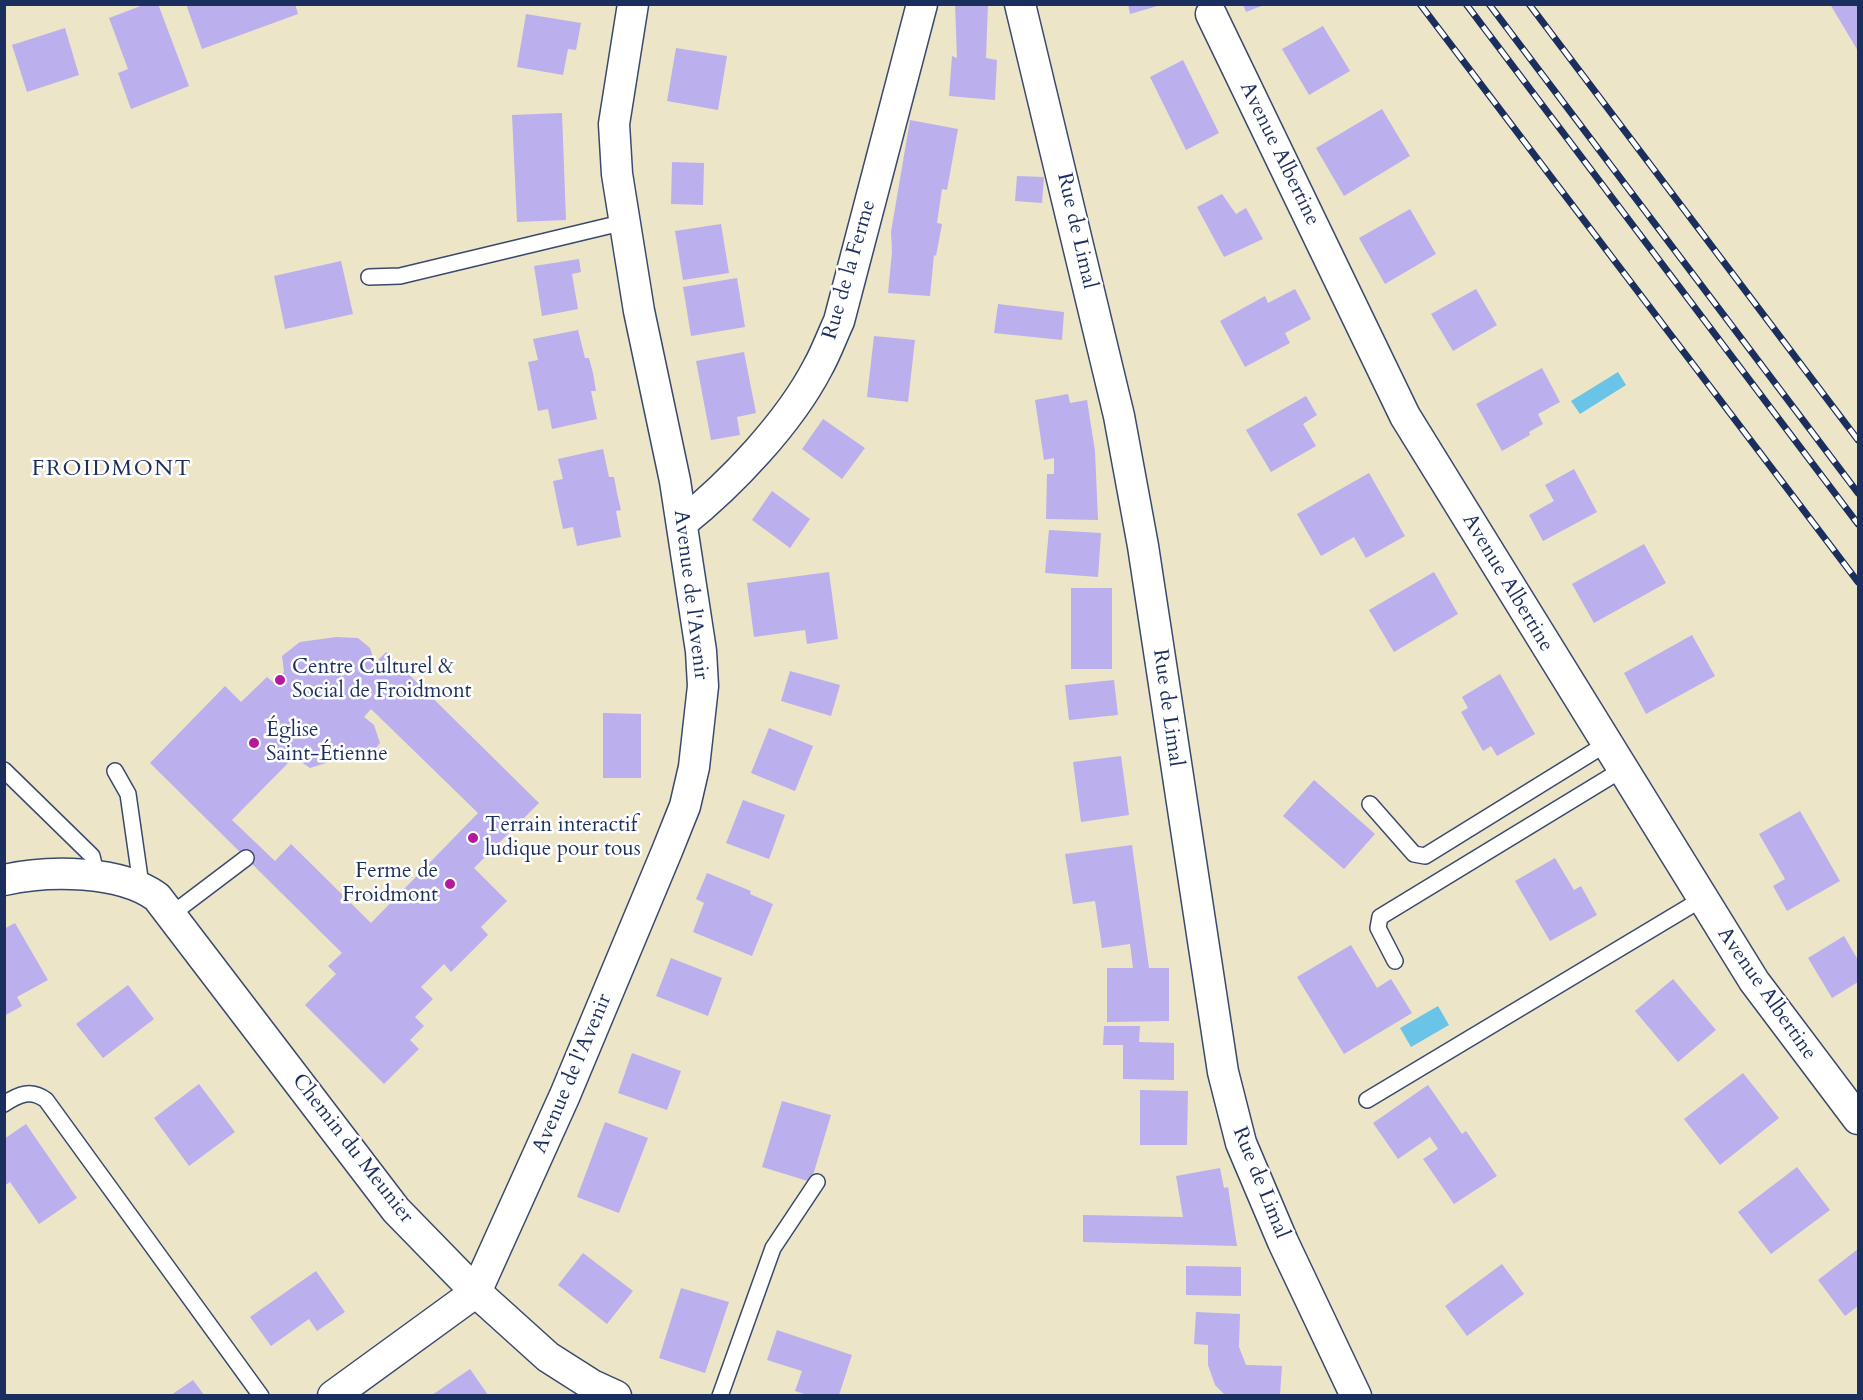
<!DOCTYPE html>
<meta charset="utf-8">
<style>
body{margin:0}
#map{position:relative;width:1863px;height:1400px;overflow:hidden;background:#ece5c7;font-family:Cardo,serif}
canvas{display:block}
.frame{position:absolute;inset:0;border:6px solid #1b2f5e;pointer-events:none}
</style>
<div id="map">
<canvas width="1863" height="1400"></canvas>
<div class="frame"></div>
</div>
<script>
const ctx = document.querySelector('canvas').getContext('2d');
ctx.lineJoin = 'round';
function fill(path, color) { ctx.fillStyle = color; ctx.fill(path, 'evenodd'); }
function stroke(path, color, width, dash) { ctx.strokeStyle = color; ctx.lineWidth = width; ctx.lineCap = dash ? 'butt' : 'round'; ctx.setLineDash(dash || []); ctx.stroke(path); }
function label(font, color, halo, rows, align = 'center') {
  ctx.font = font + ' Cardo,serif'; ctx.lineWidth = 5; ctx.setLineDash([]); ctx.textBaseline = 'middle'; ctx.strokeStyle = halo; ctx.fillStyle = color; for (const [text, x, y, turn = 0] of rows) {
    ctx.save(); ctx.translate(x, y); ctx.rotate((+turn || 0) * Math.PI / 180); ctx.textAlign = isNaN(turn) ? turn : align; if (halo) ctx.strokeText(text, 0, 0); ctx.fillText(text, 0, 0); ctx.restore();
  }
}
const water = new Path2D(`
 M 1618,372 L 1626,385 L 1580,414 L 1571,401 Z
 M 1438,1006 L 1449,1025 L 1411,1047 L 1400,1028 Z`);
const building = new Path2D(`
 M 146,4 L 158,4 L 189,86 L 131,109 L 118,73 L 128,69 L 109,18 Z
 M 186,4 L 295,4 L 298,14 L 202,49 Z
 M 955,4 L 988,4 L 986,58 L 997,60 L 995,100 L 949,96 L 952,56 L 957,58 Z
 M 1128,4 L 1161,4 L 1161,5 L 1130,14 Z
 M 1243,4 L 1264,4 L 1264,5 L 1246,12 Z
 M 1830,4 L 1858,4 L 1858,51 Z
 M 526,14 L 581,23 L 576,50 L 568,49 L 563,75 L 517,67 Z
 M 1323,26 L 1350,71 L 1309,95 L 1282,49 Z
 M 65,28 L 79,75 L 27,92 L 12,45 Z
 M 676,48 L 727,56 L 718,110 L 667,101 Z
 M 1183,60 L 1219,133 L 1186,150 L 1150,77 Z
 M 1382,109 L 1410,156 L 1344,196 L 1316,148 Z
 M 562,113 L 566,220 L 517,222 L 512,115 Z
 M 910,120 L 958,129 L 947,190 L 942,189 L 937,223 L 942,224 L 936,256 L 934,255 L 930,296 L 888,293 L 892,252 L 891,232 Z
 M 672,162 L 704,163 L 703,205 L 671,204 Z
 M 1017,176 L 1044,177 L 1042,203 L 1015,201 Z
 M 1222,194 L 1236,214 L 1246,208 L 1263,239 L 1224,257 L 1197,207 Z
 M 1410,209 L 1436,254 L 1385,284 L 1359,238 Z
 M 721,224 L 729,273 L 683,280 L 675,231 Z
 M 579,259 L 581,272 L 572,274 L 578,309 L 542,316 L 534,266 Z
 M 341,261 L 353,314 L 285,329 L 274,276 Z
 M 737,278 L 745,327 L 691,336 L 683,287 Z
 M 1295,289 L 1311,319 L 1285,333 L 1290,343 L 1245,367 L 1220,321 L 1265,296 L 1268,303 Z
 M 1476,289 L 1497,325 L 1453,351 L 1431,314 Z
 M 998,304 L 1064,312 L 1062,340 L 994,333 Z
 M 578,330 L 585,358 L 589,358 L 593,373 L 596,391 L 591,391 L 597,419 L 552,429 L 548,409 L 538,411 L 528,362 L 538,360 L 533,339 Z
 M 874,336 L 915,340 L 908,402 L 867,397 Z
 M 744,352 L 756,413 L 737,417 L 740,435 L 711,440 L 696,361 Z
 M 1542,368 L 1560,402 L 1538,414 L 1543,424 L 1529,432 L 1530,435 L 1502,451 L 1476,404 Z
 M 1068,394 L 1070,403 L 1087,400 L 1095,451 L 1098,520 L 1046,519 L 1047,474 L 1054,474 L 1054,458 L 1044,460 L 1035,400 Z
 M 1306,396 L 1317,415 L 1303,424 L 1316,446 L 1271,472 L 1246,430 Z
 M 823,419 L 865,448 L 842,479 L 802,449 Z
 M 603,449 L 609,477 L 614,477 L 617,493 L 621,510 L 616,511 L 621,537 L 577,546 L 573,527 L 563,529 L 558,506 L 553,481 L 563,479 L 558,459 Z
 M 1574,469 L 1597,512 L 1543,541 L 1529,515 L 1554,501 L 1545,485 Z
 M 1369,473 L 1405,536 L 1366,558 L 1354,537 L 1321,556 L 1297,514 Z
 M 772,491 L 810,519 L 790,548 L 752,520 Z
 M 1049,530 L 1101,533 L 1098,577 L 1045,573 Z
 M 1644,544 L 1666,583 L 1594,623 L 1572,584 Z
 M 829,572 L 838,639 L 807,644 L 805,630 L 754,637 L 747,583 Z
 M 1434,572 L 1458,614 L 1394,652 L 1369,610 Z
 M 1071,588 L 1112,588 L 1112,669 L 1071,669 Z
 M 1692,635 L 1715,676 L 1646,714 L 1624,673 Z
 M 336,637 L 358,638 L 370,648 L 375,663 L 386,652 L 539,803 L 474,868 L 507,901 L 481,927 L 488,935 L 451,972 L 444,964 L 421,987 L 433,999 L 415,1017 L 424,1026 L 410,1040 L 419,1049 L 384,1084 L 305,1005 L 336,974 L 328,966 L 342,953 L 150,763 L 225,686 L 241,702 L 267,677 L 273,682 L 284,672 L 282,656 L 300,642 ZM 371,709 L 478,813 L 371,923 L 291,844 L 275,861 L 232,820 L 294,757 L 310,768 L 326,763 L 339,752 L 369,757 L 380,743 L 374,725 L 364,717 Z
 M 790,671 L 840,685 L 831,716 L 781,701 Z
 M 1500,674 L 1535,734 L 1497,756 L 1491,746 L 1483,751 L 1461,712 L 1468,708 L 1462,697 Z
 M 1114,680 L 1118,715 L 1069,720 L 1065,685 Z
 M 603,713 L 641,714 L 641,778 L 603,778 Z
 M 769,728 L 813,746 L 795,791 L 751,773 Z
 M 1121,756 L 1129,815 L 1081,822 L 1073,762 Z
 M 1314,780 L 1375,834 L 1344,869 L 1283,816 Z
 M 743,800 L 785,815 L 769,859 L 726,843 Z
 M 1800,811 L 1840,881 L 1787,911 L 1773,886 L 1785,879 L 1759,834 Z
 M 1132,845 L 1149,968 L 1169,968 L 1169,1021 L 1107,1022 L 1107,968 L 1133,968 L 1130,944 L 1102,948 L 1095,901 L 1073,904 L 1065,854 Z
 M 1555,858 L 1574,890 L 1581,886 L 1597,915 L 1550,941 L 1515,881 Z
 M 707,873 L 751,891 L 750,894 L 773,904 L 752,956 L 693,932 L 704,903 L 696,899 Z
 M 15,923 L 48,980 L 17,997 L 22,1006 L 4,1016 L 4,929 Z
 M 1844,936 L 1858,960 L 1858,982 L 1832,998 L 1808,958 Z
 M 1351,945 L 1377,988 L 1391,979 L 1412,1013 L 1344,1054 L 1297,977 Z
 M 671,958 L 722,978 L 708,1016 L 656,996 Z
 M 1673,979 L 1716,1030 L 1678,1062 L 1635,1011 Z
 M 128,985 L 154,1019 L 103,1058 L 76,1024 Z
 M 1104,1026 L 1140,1026 L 1139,1042 L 1174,1043 L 1174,1080 L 1123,1079 L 1123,1045 L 1103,1045 Z
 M 632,1053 L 681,1071 L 667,1110 L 618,1093 Z
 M 1743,1073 L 1779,1118 L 1720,1165 L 1684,1119 Z
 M 199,1084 L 235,1132 L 189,1166 L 154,1118 Z
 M 1428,1085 L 1462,1134 L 1466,1131 L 1497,1176 L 1454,1204 L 1423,1159 L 1438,1149 L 1430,1137 L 1398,1159 L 1373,1123 Z
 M 1140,1090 L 1188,1091 L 1187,1145 L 1140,1145 Z
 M 782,1101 L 831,1115 L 811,1182 L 762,1167 Z
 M 605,1122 L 648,1138 L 619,1213 L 577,1197 Z
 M 26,1124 L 77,1198 L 39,1224 L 10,1182 L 4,1186 L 4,1139 Z
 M 1797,1167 L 1830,1210 L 1771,1254 L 1738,1212 Z
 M 1220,1168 L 1224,1188 L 1228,1187 L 1237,1246 L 1083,1242 L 1083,1215 L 1183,1217 L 1176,1176 Z
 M 1858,1249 L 1858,1306 L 1845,1316 L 1818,1280 Z
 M 583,1253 L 633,1291 L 607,1324 L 558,1285 Z
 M 1502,1264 L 1524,1294 L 1467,1336 L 1445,1306 Z
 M 1186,1266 L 1241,1267 L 1241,1296 L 1186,1295 Z
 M 316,1271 L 345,1312 L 317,1331 L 309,1319 L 271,1346 L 250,1317 Z
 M 681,1288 L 729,1302 L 705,1373 L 659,1358 Z
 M 1196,1312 L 1240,1314 L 1239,1347 L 1246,1365 L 1282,1366 L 1280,1395 L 1225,1395 L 1215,1385 L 1208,1365 L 1208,1345 L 1194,1344 Z
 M 777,1330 L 852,1355 L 839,1395 L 807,1395 L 795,1391 L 802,1371 L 767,1360 Z
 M 470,1369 L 488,1395 L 432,1395 Z
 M 193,1380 L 204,1395 L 171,1395 Z`);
const service = new Path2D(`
 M 369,277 L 400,276 L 625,222
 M 4,770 L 92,856 L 97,877
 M 115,771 L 128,794 L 141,885
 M 1370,804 L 1414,854 L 1425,856 L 1606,744
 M 172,914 L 246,858
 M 1395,961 L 1378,928 L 1380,917 L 1623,769
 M 1367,1100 L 1702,899
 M 4,1104 C 19,1094 31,1089 46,1100 L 261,1396
 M 720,1396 L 773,1248 L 817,1182`);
const minor = new Path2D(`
 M 1020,4 L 1119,416 L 1143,546 L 1223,1072 L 1241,1143 L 1283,1242 L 1356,1396
 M 1211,14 L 1405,416 L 1754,981 L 1858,1119
 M 682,523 C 731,484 789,423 818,367 C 826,353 832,336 839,321 L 922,4
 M 4,880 C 49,870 120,870 157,897 L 396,1210 L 476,1292 L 548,1357 L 592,1385 L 616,1396
 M 333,1396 L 476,1292 L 565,1095 L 667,851 L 685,806 L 694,767 L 703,686 L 701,651 L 675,481 L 639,311 L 617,174 L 614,124 L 633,4`);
const rail = new Path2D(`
 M 1420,4 L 1858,582
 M 1466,4 L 1858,524
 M 1489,4 L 1858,493
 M 1529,4 L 1858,440`);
const markers = [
 [280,680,6,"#b5179e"],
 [254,743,6,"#b5179e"],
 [473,838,6,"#b5179e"],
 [450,884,6,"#b5179e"]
];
const streetNames = [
 ["Avenue Albertine",1279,154,64],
 ["Rue de Limal",1076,231,77],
 ["Rue de la Ferme",850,270,-74],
 ["Avenue Albertine",1507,583,59],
 ["Avenue de l'Avenir",690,595,83],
 ["Rue de Limal",1167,708,82],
 ["Avenue Albertine",1766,994,55],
 ["Avenue de l'Avenir",573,1074,-67],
 ["Chemin du Meunier",352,1149,52],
 ["Rue de Limal",1260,1183,68]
];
const poiNames = [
 ["Centre Culturel &",292,668],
 ["Social de Froidmont",292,692],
 ["Église",266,731],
 ["Saint-Étienne",266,755],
 ["Terrain interactif",485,826],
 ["ludique pour tous",485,850],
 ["Ferme de",438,872,"right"],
 ["Froidmont",438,896,"right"]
];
const neighbourhoodNames = [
 ["FROIDMONT",112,470]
];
fill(water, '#69c4e7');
fill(building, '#bcafed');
stroke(service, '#3a4a6e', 18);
stroke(minor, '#3a4a6e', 33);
stroke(service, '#fff', 15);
stroke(minor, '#fff', 30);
stroke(rail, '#1b2f5e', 7);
stroke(rail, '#fff', 4.5, [14]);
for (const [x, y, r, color] of markers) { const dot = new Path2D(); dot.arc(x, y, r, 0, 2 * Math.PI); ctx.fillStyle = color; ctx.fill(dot); stroke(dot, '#fff', 2); }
label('21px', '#1b2f5e', '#fff', streetNames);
label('21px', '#1b2f5e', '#fff', poiNames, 'left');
ctx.letterSpacing = '1.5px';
label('22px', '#1b2f5e', '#fff', neighbourhoodNames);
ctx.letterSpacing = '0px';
</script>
